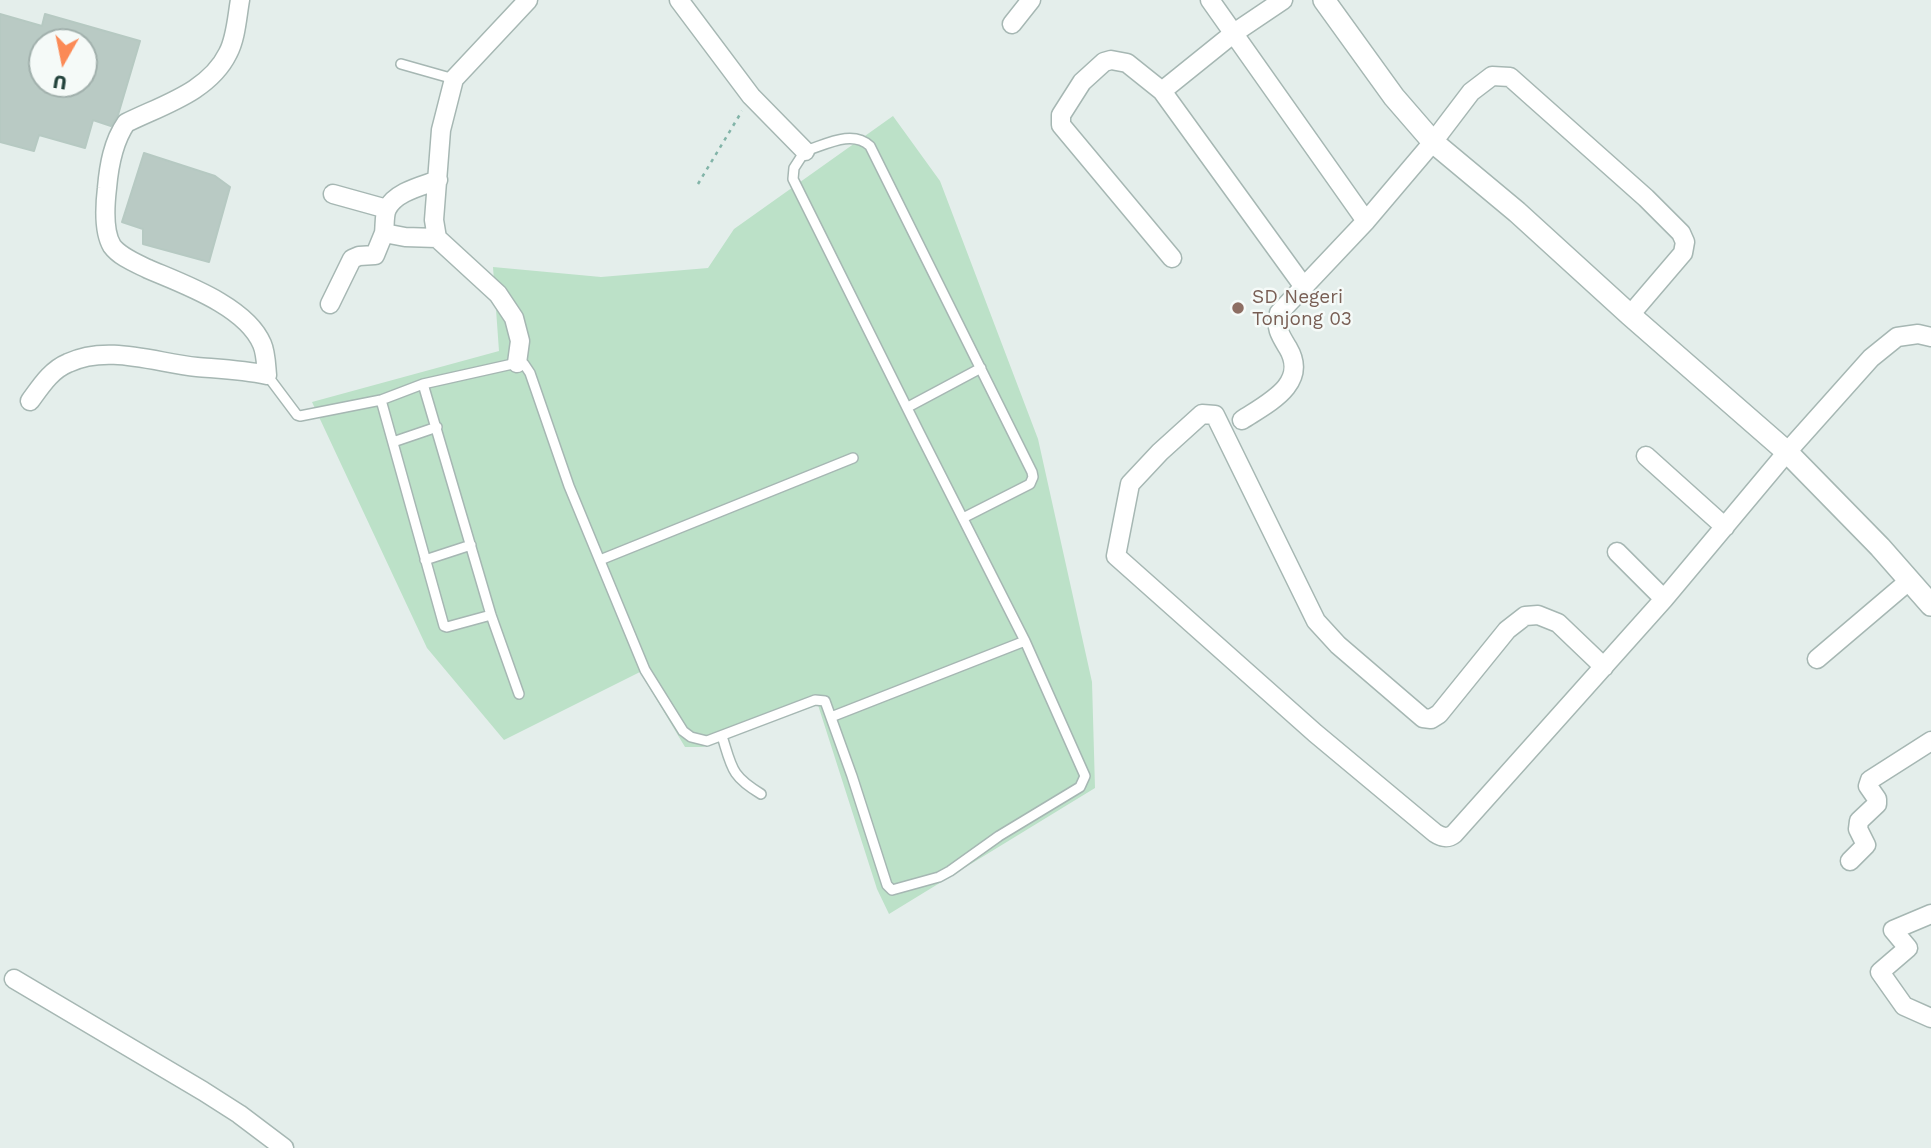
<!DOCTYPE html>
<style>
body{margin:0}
#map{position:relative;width:1931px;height:1148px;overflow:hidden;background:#e4eeeb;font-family:"Work Sans",sans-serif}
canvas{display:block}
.north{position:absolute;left:28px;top:28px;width:70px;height:70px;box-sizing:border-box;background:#f5faf8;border:2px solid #a1b0ac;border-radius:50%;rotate:189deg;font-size:19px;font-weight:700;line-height:28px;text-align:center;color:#22423b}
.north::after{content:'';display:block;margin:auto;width:24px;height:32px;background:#fb8a56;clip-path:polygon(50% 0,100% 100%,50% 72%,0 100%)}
</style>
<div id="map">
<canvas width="1931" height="1148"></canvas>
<div class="north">U</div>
</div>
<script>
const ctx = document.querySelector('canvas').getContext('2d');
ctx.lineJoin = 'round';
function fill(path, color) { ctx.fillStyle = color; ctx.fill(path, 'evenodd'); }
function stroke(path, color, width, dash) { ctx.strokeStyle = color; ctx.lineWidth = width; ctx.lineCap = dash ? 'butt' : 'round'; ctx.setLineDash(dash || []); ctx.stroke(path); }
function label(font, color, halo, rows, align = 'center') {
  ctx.font = font + ' "Work Sans",sans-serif'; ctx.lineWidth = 5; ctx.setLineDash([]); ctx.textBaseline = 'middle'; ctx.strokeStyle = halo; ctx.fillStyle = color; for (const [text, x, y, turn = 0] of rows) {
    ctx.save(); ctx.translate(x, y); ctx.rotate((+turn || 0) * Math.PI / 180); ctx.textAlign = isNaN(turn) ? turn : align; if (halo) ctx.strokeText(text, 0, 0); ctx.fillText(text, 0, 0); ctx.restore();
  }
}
const green = new Path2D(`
 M 893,116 L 940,181 L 1038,439 L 1092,682 L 1095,788 L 889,914 L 877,889 L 818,705 L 703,747 L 685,747 L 640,672 L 504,740 L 427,648 L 312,402 L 499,351 L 493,267 L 601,277 L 708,268 L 734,229 Z`);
const building = new Path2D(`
 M 0,14 L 42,26 L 45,14 L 140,41 L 118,115 L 111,126 L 93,120 L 85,148 L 39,135 L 34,151 L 0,142 ZM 42,42 L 84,42 L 84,84 L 42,84 Z
 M 144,153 L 215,176 L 230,187 L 209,262 L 143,244 L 143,229 L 122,222 Z`);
const path = new Path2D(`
 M 698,184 L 742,111`);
const service = new Path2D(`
 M 401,64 L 454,79
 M 267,375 L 297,415 L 300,416 L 381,400 L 423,384 L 517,363 L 524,364 L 530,373 L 569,486 L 645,670 L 683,731 L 691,737 L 707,741 L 815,700 L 825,701 L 852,776 L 887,885 L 892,890 L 939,877 L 950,871 L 999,836 L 1080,787 L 1085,776 L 1025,641 L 920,434 L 793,179 L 794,168 L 805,151 C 825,145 852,129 870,146 L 1032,472 L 1033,477 L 1030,484 L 963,518
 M 423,384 L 491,615 L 519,694
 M 381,400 L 444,626 L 447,627 L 491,615
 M 908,407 L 981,368
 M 393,442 L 437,427
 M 425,560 L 471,545
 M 600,560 L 853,458
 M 831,717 L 1025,641
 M 722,736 C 732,768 731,776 761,794`);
const minor = new Path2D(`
 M 679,0 L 751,96 L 805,151
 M 1210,0 L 1366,221
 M 1012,24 L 1031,0
 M 1162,91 L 1234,33 L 1283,0
 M 333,194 L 387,209
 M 437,238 L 405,237 L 384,233 C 385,226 384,215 387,209 C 395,192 422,186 438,180
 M 1172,258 L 1061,125 L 1061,115 L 1082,82 L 1104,62 L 1111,60 L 1127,63 L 1162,91 L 1304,287
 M 330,304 L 352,259 L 359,256 L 375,255 L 384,233
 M 517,363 L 520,341 L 514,318 L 498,294 L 437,238 L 434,220 L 441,130 L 454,79 L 528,0
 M 30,401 C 41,386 51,370 68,363 C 108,344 156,363 197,367 C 221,369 244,370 267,375 C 266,365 266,353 262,344 C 246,306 183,284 148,269 C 136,263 120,257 112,246 C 103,231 105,205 107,188 C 109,165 113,142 126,123 C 162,105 209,92 228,53 C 236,38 237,17 240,0
 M 1242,420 C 1268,403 1309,384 1288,348 C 1280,335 1275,328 1279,313 L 1366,221 L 1433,142 L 1471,92 L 1492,76 L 1510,77 L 1646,198 L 1681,233 L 1685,242 L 1683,253 L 1630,315
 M 1646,456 L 1725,527
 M 1617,552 L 1664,599
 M 1817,659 L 1910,580
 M 1604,667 L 1558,623 L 1538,615 L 1525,616 L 1507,630 L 1439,714 L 1431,719 L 1423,718 L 1338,645 L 1316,621 L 1215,415 L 1202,414 L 1160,452 L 1130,484 L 1116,556 L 1315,733 L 1435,833 C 1441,837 1448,839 1454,834 L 1664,599 L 1787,452 L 1871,358 L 1897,337 L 1918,334 L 1931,337
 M 1850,861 L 1866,845 L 1858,829 L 1859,821 L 1877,804 L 1877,799 L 1868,786 L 1870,780 L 1931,741
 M 1931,914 L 1893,930 L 1908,948 L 1880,972 L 1904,1006 L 1931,1018
 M 14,979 L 203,1091 L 239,1114 L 284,1148`);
const tertiary = new Path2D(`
 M 1324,0 L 1394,97 L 1433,142 L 1517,212 L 1630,315 L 1787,452 L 1880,547 L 1931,605`);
const markers = [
 [1238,308,7,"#8d6e63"]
];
const educationNames = [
 ["SD Negeri",1252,297],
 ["Tonjong 03",1252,319]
];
fill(green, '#bce1c8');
fill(building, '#b9cac4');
stroke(building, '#b6c9c2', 2);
stroke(service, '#a6b7b3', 12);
stroke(minor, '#a6b7b3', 21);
stroke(tertiary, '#a6b7b3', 24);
stroke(path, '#82b4a8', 2.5, [3.5, 5]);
stroke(service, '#fff', 9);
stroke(minor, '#fff', 18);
stroke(tertiary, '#fff', 21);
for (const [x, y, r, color] of markers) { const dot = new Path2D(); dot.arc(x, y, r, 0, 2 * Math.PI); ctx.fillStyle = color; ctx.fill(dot); stroke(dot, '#f5faf8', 2.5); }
label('19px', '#785e54', '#f5faf8', educationNames, 'left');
</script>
